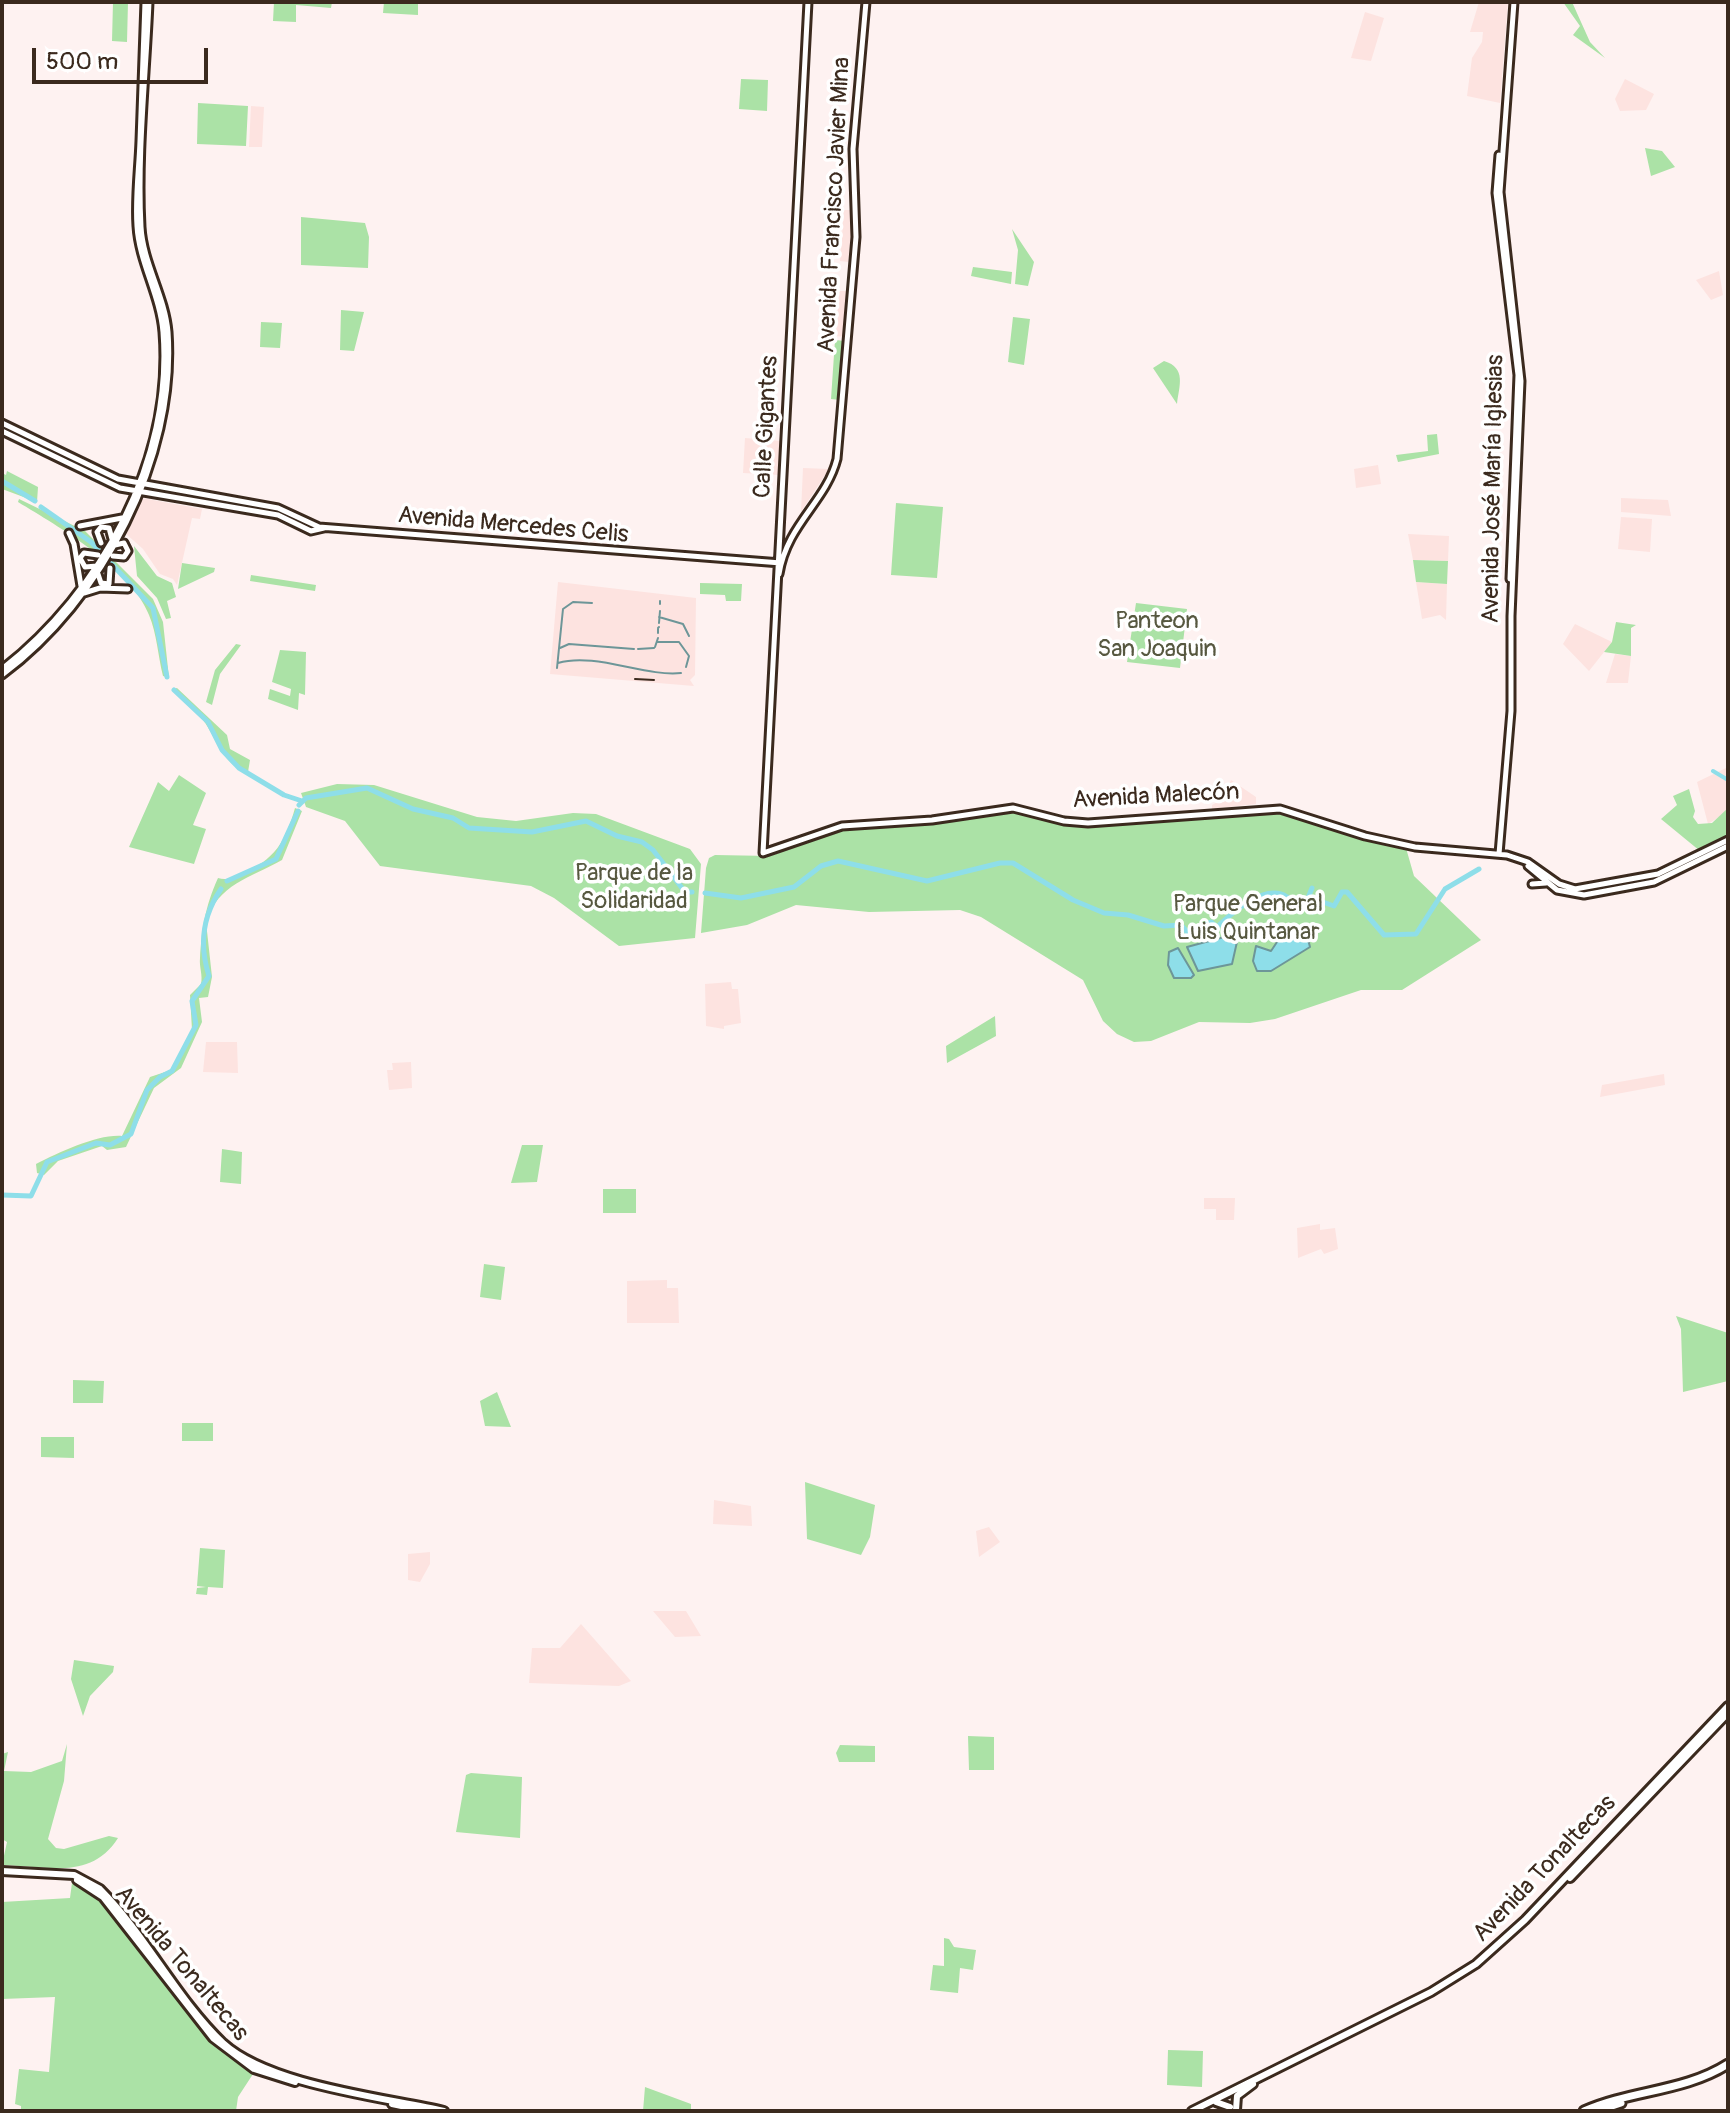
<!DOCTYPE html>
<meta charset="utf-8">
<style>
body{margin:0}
#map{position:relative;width:1730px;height:2113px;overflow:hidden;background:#fef2f1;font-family:Pangolin,sans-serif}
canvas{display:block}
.frame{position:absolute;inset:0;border:4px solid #3b2a1e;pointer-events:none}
.scale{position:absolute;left:32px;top:48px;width:176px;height:36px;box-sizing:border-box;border:4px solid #3b2a1e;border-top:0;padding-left:10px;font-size:24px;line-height:28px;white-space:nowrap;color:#3b2a1e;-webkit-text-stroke:6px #fff;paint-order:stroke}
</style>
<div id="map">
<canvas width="1730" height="2113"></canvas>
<div class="frame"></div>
<div class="scale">500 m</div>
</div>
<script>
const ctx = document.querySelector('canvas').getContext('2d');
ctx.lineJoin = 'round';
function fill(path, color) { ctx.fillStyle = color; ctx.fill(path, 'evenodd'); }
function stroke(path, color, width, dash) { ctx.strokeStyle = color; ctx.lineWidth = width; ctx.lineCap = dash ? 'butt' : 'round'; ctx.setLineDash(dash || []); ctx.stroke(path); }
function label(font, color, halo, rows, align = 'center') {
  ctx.font = font + ' Pangolin,sans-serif'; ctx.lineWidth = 7; ctx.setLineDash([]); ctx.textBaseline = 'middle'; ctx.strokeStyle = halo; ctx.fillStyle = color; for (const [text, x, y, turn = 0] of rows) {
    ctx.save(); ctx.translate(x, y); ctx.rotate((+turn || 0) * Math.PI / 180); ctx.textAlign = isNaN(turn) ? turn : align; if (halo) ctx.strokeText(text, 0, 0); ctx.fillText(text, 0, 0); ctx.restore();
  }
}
const built = new Path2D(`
 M 1479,2 L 1508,2 L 1500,103 L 1467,96 L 1472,58 L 1482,42 L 1483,32 L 1470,32 Z
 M 1365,12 L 1384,18 L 1371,61 L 1351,58 Z
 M 1625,79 L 1654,94 L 1646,110 L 1620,111 L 1615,99 Z
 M 251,106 L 264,107 L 262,147 L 249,147 Z
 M 844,210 L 854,210 L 848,262 L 840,261 Z
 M 1719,271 L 1723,295 L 1711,300 L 1696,280 Z
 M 839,291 L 849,291 L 845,337 L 836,336 Z
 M 745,438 L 781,441 L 779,475 L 743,473 Z
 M 1378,465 L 1381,484 L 1356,488 L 1354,469 Z
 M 803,468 L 829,469 L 801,512 Z
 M 142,498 L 202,509 L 200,519 L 192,518 L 177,585 L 173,579 L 160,574 L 143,549 L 125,533 Z
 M 1621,498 L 1668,500 L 1671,516 L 1621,512 Z
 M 1621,517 L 1652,519 L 1650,552 L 1618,549 Z
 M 1408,534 L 1449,536 L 1448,561 L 1413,560 Z
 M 558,582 L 696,598 L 695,675 L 690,680 L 694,686 L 550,674 Z
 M 1416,582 L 1447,584 L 1446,620 L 1440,615 L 1422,619 Z
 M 1575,624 L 1612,642 L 1589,671 L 1563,644 Z
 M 1615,654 L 1631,656 L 1628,683 L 1606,683 Z
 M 1728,767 L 1727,812 L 1708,824 L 1697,782 Z
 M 1231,780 L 1256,797 L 1256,804 L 1212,809 L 1212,805 L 1223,799 Z
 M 731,982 L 732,989 L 738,989 L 741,1023 L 724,1026 L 724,1029 L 706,1026 L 705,984 Z
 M 206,1042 L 237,1042 L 238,1073 L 203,1072 Z
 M 411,1062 L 412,1088 L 389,1090 L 387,1070 L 393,1070 L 392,1063 Z
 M 1664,1074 L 1665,1085 L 1600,1097 L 1602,1085 Z
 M 1204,1198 L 1235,1198 L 1234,1220 L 1216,1220 L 1216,1209 L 1204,1209 Z
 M 1320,1224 L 1320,1230 L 1335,1228 L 1338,1249 L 1324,1254 L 1321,1249 L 1298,1258 L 1297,1228 Z
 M 667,1280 L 667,1288 L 678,1288 L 679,1323 L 627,1323 L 627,1281 Z
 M 714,1500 L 751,1506 L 752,1526 L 713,1524 Z
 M 989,1527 L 1000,1542 L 979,1557 L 976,1531 Z
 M 430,1552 L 430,1564 L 420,1582 L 408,1580 L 408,1554 Z
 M 653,1611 L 686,1611 L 701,1636 L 675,1637 Z
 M 581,1624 L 631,1681 L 619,1686 L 529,1683 L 532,1648 L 560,1648 Z`);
const green = new Path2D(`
 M 113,2 L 128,2 L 127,42 L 112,41 Z
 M 274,2 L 332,2 L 331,8 L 296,5 L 296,22 L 273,21 Z
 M 384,2 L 418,2 L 418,15 L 383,13 Z
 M 1563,2 L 1572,2 L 1590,42 L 1605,58 L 1573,35 L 1580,26 Z
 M 741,79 L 768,80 L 767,111 L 739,109 Z
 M 198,103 L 248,106 L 246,146 L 197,144 Z
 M 1645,148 L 1662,151 L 1675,167 L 1651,176 Z
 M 301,217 L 365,223 L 369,237 L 368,268 L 301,265 Z
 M 1012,229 L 1034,262 L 1028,286 L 1015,284 L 1018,250 Z
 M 973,267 L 1012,272 L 1011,284 L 971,276 Z
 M 341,310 L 364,312 L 354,351 L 340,350 Z
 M 1013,317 L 1030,319 L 1024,365 L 1008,362 Z
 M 261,322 L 282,323 L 280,348 L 260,347 Z
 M 835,340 L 845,341 L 840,400 L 831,399 Z
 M 1164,361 C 1187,368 1179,386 1177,404 L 1153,368 Z
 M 1437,434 L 1439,454 L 1398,462 L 1396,455 L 1428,451 L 1427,435 Z
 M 7,471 L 38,487 L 37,502 L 2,489 L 2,473 L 6,475 Z
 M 19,499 L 85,531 L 153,599 L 163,622 L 169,678 L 163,676 C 158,656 157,634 149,615 C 131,568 59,527 18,502 Z
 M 896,503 L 943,507 L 937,578 L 891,575 Z
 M 134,546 L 157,576 L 172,583 L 176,597 L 167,601 L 171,618 L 166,619 L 157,598 L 137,576 Z
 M 1413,560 L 1448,561 L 1447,584 L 1416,582 Z
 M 182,563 L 215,568 L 214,572 L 178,589 Z
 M 251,575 L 316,585 L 315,591 L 250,581 Z
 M 700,583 L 742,584 L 741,601 L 726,601 L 725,595 L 700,594 Z
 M 1136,603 L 1187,609 L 1180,668 L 1127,662 Z
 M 1616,622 L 1636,625 L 1631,628 L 1631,656 L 1604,652 L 1612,642 Z
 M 236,644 L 241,645 L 220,674 L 212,705 L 206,702 L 215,670 Z
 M 280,650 L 306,652 L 305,695 L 299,693 L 298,710 L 268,699 L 270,689 L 290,696 L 291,689 L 272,682 Z
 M 177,688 L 227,735 L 230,749 L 250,760 L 248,772 C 223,766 218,740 203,720 C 195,710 184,703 175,693 L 173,689 Z
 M 179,775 L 206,793 L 193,825 L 206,829 L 194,864 L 129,847 L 158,782 L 169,791 Z
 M 337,784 L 374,785 L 477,817 L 516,821 L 573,813 L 596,814 L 690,849 L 701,864 L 695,938 L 619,946 L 554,898 L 531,886 L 380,866 L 345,821 L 306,807 L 301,793 Z
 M 1689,789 L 1695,811 L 1693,817 L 1698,824 L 1712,823 L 1728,808 L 1728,840 L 1700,851 L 1661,819 L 1677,805 L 1673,796 Z
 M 295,808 L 302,811 L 282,860 C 250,878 218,884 206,922 L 212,977 L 208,997 L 199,998 L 202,1022 L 181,1068 L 154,1088 L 126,1147 L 107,1150 L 102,1146 L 58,1161 L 44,1175 L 37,1173 L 36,1164 C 60,1152 98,1134 122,1136 L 150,1077 L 171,1070 L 192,1030 L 190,995 L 201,984 C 203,975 199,967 200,958 C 202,928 205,907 218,878 C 227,881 234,877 242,873 C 274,861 286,841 295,808 Z
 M 1013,810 L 1075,826 L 1092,827 L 1277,812 L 1406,848 L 1414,876 L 1481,940 L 1402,990 L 1361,990 L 1275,1019 L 1250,1023 L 1199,1022 L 1151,1041 L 1134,1042 L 1117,1034 L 1103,1021 L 1083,980 L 981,917 L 960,910 L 869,912 L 796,905 L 747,925 L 701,933 L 706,868 L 709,858 L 715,855 L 770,856 L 843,830 L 952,822 Z
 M 995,1016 L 996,1036 L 947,1063 L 946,1046 Z
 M 522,1145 L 543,1145 L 537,1182 L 511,1183 Z
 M 222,1149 L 242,1152 L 241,1184 L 220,1182 Z
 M 603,1189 L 636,1189 L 636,1213 L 603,1213 Z
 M 484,1264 L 505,1267 L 501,1300 L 480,1297 Z
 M 1676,1316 L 1728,1333 L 1728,1381 L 1683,1392 L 1681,1329 Z
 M 73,1380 L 104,1381 L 103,1403 L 73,1403 Z
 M 497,1392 L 511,1427 L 485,1426 L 480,1401 Z
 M 182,1423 L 213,1423 L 213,1441 L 182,1441 Z
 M 41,1437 L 74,1437 L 74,1458 L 41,1457 Z
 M 805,1482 L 875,1505 L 870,1537 L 861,1555 L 807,1539 Z
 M 200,1548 L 225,1550 L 223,1588 L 208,1587 L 207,1595 L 196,1594 L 197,1588 L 206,1587 L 197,1586 Z
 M 74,1660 L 114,1666 L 113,1672 L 90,1696 L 83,1716 L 71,1679 Z
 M 968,1736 L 994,1737 L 994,1770 L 969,1770 Z
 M 67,1744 L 64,1781 L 48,1839 L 56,1848 L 64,1849 L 109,1836 L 118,1838 C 91,1881 45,1866 2,1865 L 7,1842 L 2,1839 L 2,1754 L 8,1752 L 4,1771 L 31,1772 L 62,1761 Z
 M 840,1745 L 875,1746 L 875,1762 L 839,1762 L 836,1753 Z
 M 471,1773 L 522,1777 L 520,1838 L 456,1832 L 466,1775 Z
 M 72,1883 L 102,1901 L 215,2045 L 253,2074 L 238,2097 L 236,2111 L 21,2111 L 21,2106 L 15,2104 L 19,2069 L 49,2072 L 55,1997 L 2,1999 L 2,1902 L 70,1898 Z
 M 944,1938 L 949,1939 L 954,1947 L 976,1950 L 973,1970 L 960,1968 L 958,1993 L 930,1990 L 933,1965 L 944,1966 Z
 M 1168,2050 L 1203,2051 L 1202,2087 L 1167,2085 Z
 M 645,2087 L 691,2104 L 691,2111 L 643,2111 Z`);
const water = new Path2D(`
 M 1239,933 L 1232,964 L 1198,971 L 1187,947 Z
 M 1299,933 L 1307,935 L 1310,947 L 1271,971 L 1257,971 L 1253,961 L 1256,946 L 1271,951 L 1281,936 Z
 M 1178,948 L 1194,975 L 1191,978 L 1174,978 L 1168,965 L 1169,952 Z`);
const stream = new Path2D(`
 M 660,604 L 660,601
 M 659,617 L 683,624 L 689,636
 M 659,623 L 660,611
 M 658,628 L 659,627
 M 658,633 L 658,629
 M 657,642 L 679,642 L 689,656 L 686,667
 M 655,647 L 658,638
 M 560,648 L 569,644 L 634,649
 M 638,649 L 654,648
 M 558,663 C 595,652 645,677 681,673
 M 557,668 L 563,609 L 573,602 L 592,603`);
const canal = new Path2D(`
 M 1713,771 L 1728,780`);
const river = new Path2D(`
 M 2,481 L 35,501
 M 41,507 L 91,542 L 153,608 L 167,677
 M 174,690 L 208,722 L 222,750 L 239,768 L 284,795 L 302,801
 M 299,805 L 306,798 L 367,788 L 413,809 L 453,818 L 469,828 L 532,832 L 586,821 L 617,836 L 642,842 L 653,850 L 685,892 L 692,892
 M 227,881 L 276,859 L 298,811
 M 705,893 L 741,898 L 794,887 L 821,866 L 838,861 L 927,881 L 1000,863 L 1013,863 L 1073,900 L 1104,913 L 1128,915 L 1164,926 L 1181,925 L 1188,933 L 1211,922 L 1217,927 C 1233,912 1260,888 1281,894 C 1287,895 1289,901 1297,902 L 1308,898 L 1312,888
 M 1308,898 L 1313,912 L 1320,901 L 1334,906 L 1342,892 L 1347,892 L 1384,935 L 1416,934 L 1445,889 L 1479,869
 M 2,1195 L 31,1196 L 47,1162 L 96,1143 L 110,1145 L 131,1134 L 147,1090 L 160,1077 L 172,1071 L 196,1025 L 192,1001 L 209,976 C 199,945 203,915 221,889`);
const secondary = new Path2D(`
 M 808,2 L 763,853 L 842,826 L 932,820 L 1013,808 L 1064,821 L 1088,823 L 1280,809 L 1365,836 L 1415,847 L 1507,855 L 1528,862 L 1559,884 L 1575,889 L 1658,874 L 1728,840
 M 1499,155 L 1496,193 L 1518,375 L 1510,579
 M 2,423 L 118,479 L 278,508 L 319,527 L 781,563
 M 2,431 L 120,488 L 278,515 L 311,531 L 324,528
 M 80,526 L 122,518
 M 69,533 L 74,544 L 81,586
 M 101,543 L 97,532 L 101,527 L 109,528 L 112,539
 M 113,556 L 124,557 L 128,551 L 124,543 L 115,545
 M 97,566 L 85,567 L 80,558 L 84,553 L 98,555
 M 98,574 L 101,583 L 109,584 L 110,568
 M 779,574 C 787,524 826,502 837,459 L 856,237 L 853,149 L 866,2
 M 84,593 L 100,588 L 128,589
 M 2,669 C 101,592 173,460 163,332 C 160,295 139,262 137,226 C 135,198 139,169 140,141 C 142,95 143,48 145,2
 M 2,675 C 102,601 177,458 168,332 C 165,296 143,263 141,227 C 137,154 146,75 149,2
 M 1499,854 L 1511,711 L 1511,616 L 1521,381 L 1500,192 L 1514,2
 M 1528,866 L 1557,890 L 1584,895 L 1654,882 L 1728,846
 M 1532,884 L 1546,883`);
const primary = new Path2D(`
 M 2,1871 L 74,1875 L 100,1889 C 146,1935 176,1998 223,2043 C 269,2085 382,2097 444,2111
 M 1570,1878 L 1728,1713
 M 77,1880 L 103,1897 L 213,2038 L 254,2069 L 295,2082
 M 1216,2102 L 1230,2107
 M 392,2104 L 425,2111
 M 1236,2110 L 1237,2096 L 1253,2084
 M 1192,2111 L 1431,1992 L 1476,1964 L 1525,1920 L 1728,1706`);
const highway = new Path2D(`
 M 1584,2111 C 1631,2090 1684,2092 1728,2064
 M 1597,2111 L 1621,2103`);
const rail = new Path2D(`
 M 635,679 L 654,680`);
const streetNames = [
 ["Avenida Francisco Javier Mina",835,205,-87],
 ["Calle Gigantes",767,427,-87],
 ["Avenida José María Iglesias",1494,489,-89],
 ["Avenida Mercedes Celis",513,526,5],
 ["Avenida Malecón",1156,797,-3],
 ["Avenida Tonaltecas",1545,1869,-46],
 ["Avenida Tonaltecas",181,1964,50]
];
const parkNames = [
 ["Panteon",1157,622],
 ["San Joaquin",1157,650],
 ["Parque de la",634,874],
 ["Solidaridad",634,902],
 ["Parque General",1248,905],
 ["Luis Quintanar",1248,933]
];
fill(built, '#fde3e0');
fill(green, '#abe2a6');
fill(water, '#8edee9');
stroke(water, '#6d9698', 2);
stroke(stream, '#6d9698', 2);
stroke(canal, '#8edee9', 4);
stroke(river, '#8edee9', 5);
stroke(secondary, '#3b2a1e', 11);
stroke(primary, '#3b2a1e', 12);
stroke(highway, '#3b2a1e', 13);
stroke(secondary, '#fff', 5);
stroke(primary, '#fff', 6);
stroke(highway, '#fff', 7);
stroke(rail, '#3b2a1e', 2);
label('24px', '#3b2a1e', '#fff', streetNames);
label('24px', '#575840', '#fff', parkNames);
</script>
